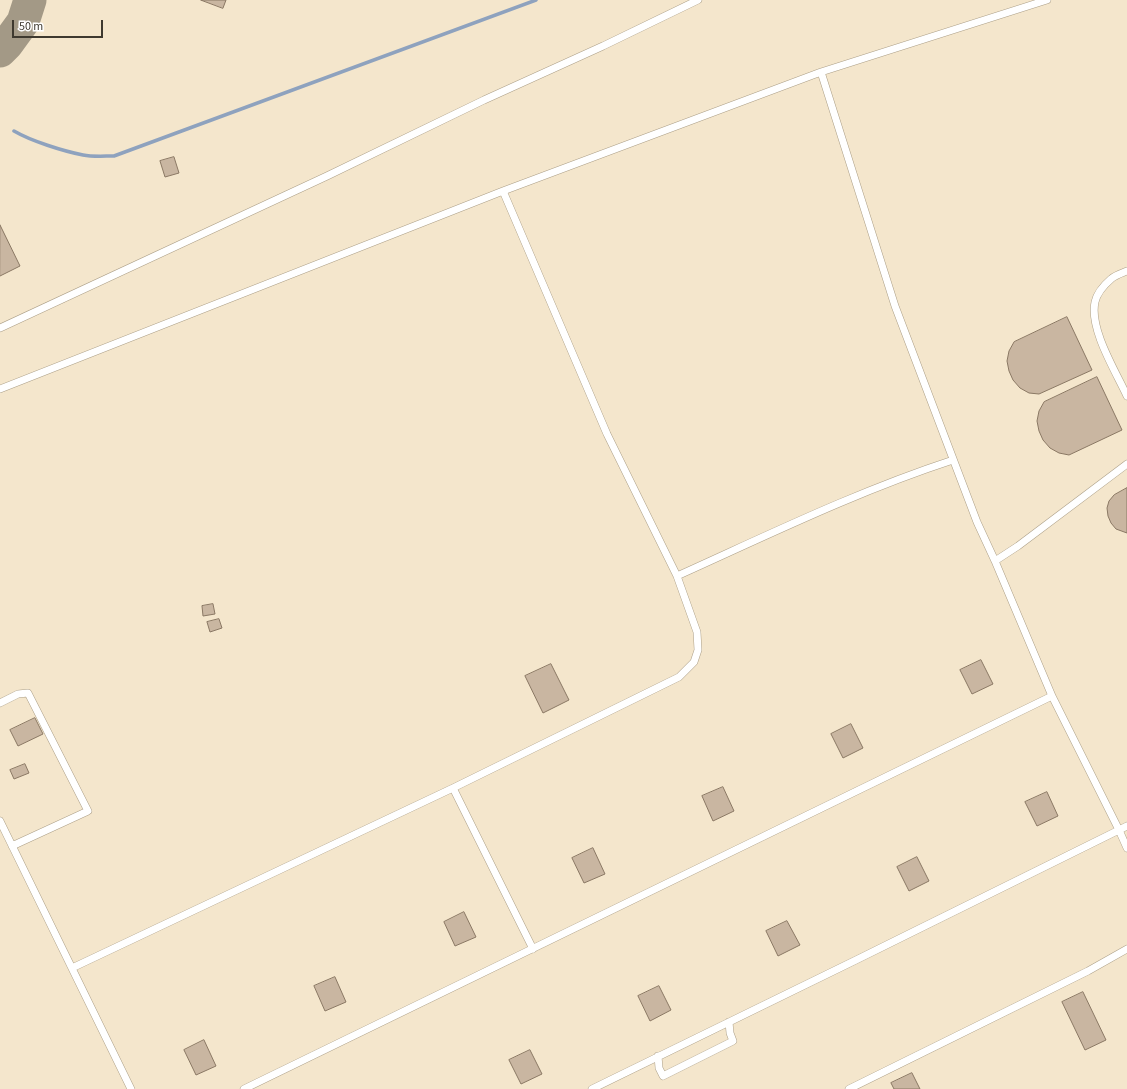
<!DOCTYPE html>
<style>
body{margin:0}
#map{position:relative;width:1127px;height:1089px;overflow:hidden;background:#f4e6cc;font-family:"Source Sans 3",sans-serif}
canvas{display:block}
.scale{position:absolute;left:12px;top:20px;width:91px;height:18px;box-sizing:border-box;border:2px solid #3e392f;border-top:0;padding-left:5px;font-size:12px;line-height:14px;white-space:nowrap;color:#3e392f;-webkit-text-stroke:3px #fff;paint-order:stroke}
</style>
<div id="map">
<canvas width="1127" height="1089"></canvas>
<div class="scale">50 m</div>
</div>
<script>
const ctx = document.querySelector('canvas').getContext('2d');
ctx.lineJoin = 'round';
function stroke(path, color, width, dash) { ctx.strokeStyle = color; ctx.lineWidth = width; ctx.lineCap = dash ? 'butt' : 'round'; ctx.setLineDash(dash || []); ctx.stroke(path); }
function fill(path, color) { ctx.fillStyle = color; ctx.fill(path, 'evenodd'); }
const stream = new Path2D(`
 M 14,131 C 31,141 63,151 83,155 C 93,157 104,156 114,156 L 536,0`);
const taxiway = new Path2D(`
 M 0,51 L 7,44 L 23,22 L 30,0`);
const building = new Path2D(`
 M 201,0 L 226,0 L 223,8 Z
 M 174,157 L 179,173 L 165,177 L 160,161 Z
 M 0,225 L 20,266 L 0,276 Z
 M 1067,317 L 1092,370 L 1039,394 L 1029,393 L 1020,388 L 1013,380 L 1009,371 L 1007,361 L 1009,351 L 1014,342 Z
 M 1097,377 L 1122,430 L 1069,455 L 1059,453 L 1050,448 L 1043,440 L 1039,431 L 1037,421 L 1039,411 L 1044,402 Z
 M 1127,488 L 1127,533 L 1116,529 L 1111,523 L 1108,516 L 1107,508 L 1109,501 L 1114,495 Z
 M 213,604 L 215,614 L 203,616 L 202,606 Z
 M 219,619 L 222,628 L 210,632 L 207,622 Z
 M 981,660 L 993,684 L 972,694 L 960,670 Z
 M 551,664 L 569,700 L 543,713 L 525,676 Z
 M 35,718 L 43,734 L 18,746 L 10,730 Z
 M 851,724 L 863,748 L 843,758 L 831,734 Z
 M 25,764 L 29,773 L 14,779 L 10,770 Z
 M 723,787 L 734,811 L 713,821 L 702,796 Z
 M 1047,792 L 1058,816 L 1037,826 L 1025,802 Z
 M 593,848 L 605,874 L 584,883 L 572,858 Z
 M 917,857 L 929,881 L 909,891 L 897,867 Z
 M 464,912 L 476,937 L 455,946 L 444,922 Z
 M 787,921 L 800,945 L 778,956 L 766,931 Z
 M 335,977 L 346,1002 L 325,1011 L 314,986 Z
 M 659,986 L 671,1010 L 650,1021 L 638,996 Z
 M 1083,992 L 1106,1040 L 1085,1050 L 1062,1002 Z
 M 204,1040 L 216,1066 L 196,1075 L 184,1050 Z
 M 530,1050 L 542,1074 L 521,1084 L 509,1060 Z
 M 912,1073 L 920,1089 L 894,1089 L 891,1083 Z`);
const lane = new Path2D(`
 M 821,72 L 895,306 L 977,522 L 995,561 L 1052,696 L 1119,830 L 1127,826
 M 503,191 L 607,434 L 677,576 C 768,535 858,491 953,460
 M 1127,271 C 1122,273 1115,275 1111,279 C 1104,285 1097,293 1095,302 C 1089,329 1116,372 1127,396
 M 0,328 L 327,176 L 484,100 L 603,46 L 698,0
 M 0,389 L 503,191 L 821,72 L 1047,0
 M 995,561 L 1018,546 L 1127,464
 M 0,703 L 18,694 L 28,693 L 88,811 L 12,846
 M 453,788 L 533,949
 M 0,821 L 131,1089
 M 72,968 L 453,788 L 679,677 L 694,662 L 698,650 L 697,632 L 677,576
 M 658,1056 L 659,1068 L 663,1076 L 733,1041 L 730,1033 L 729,1022
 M 244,1089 L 1052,696
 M 592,1089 L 854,961 L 1119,830 L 1127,848
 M 849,1089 L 1088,971 L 1127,949`);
stroke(stream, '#8ea2be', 3.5);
stroke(taxiway, '#a39986', 33);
fill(building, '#c9b6a1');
stroke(building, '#8a7864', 1);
stroke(lane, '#ac9f87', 8);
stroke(lane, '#fff', 7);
</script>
